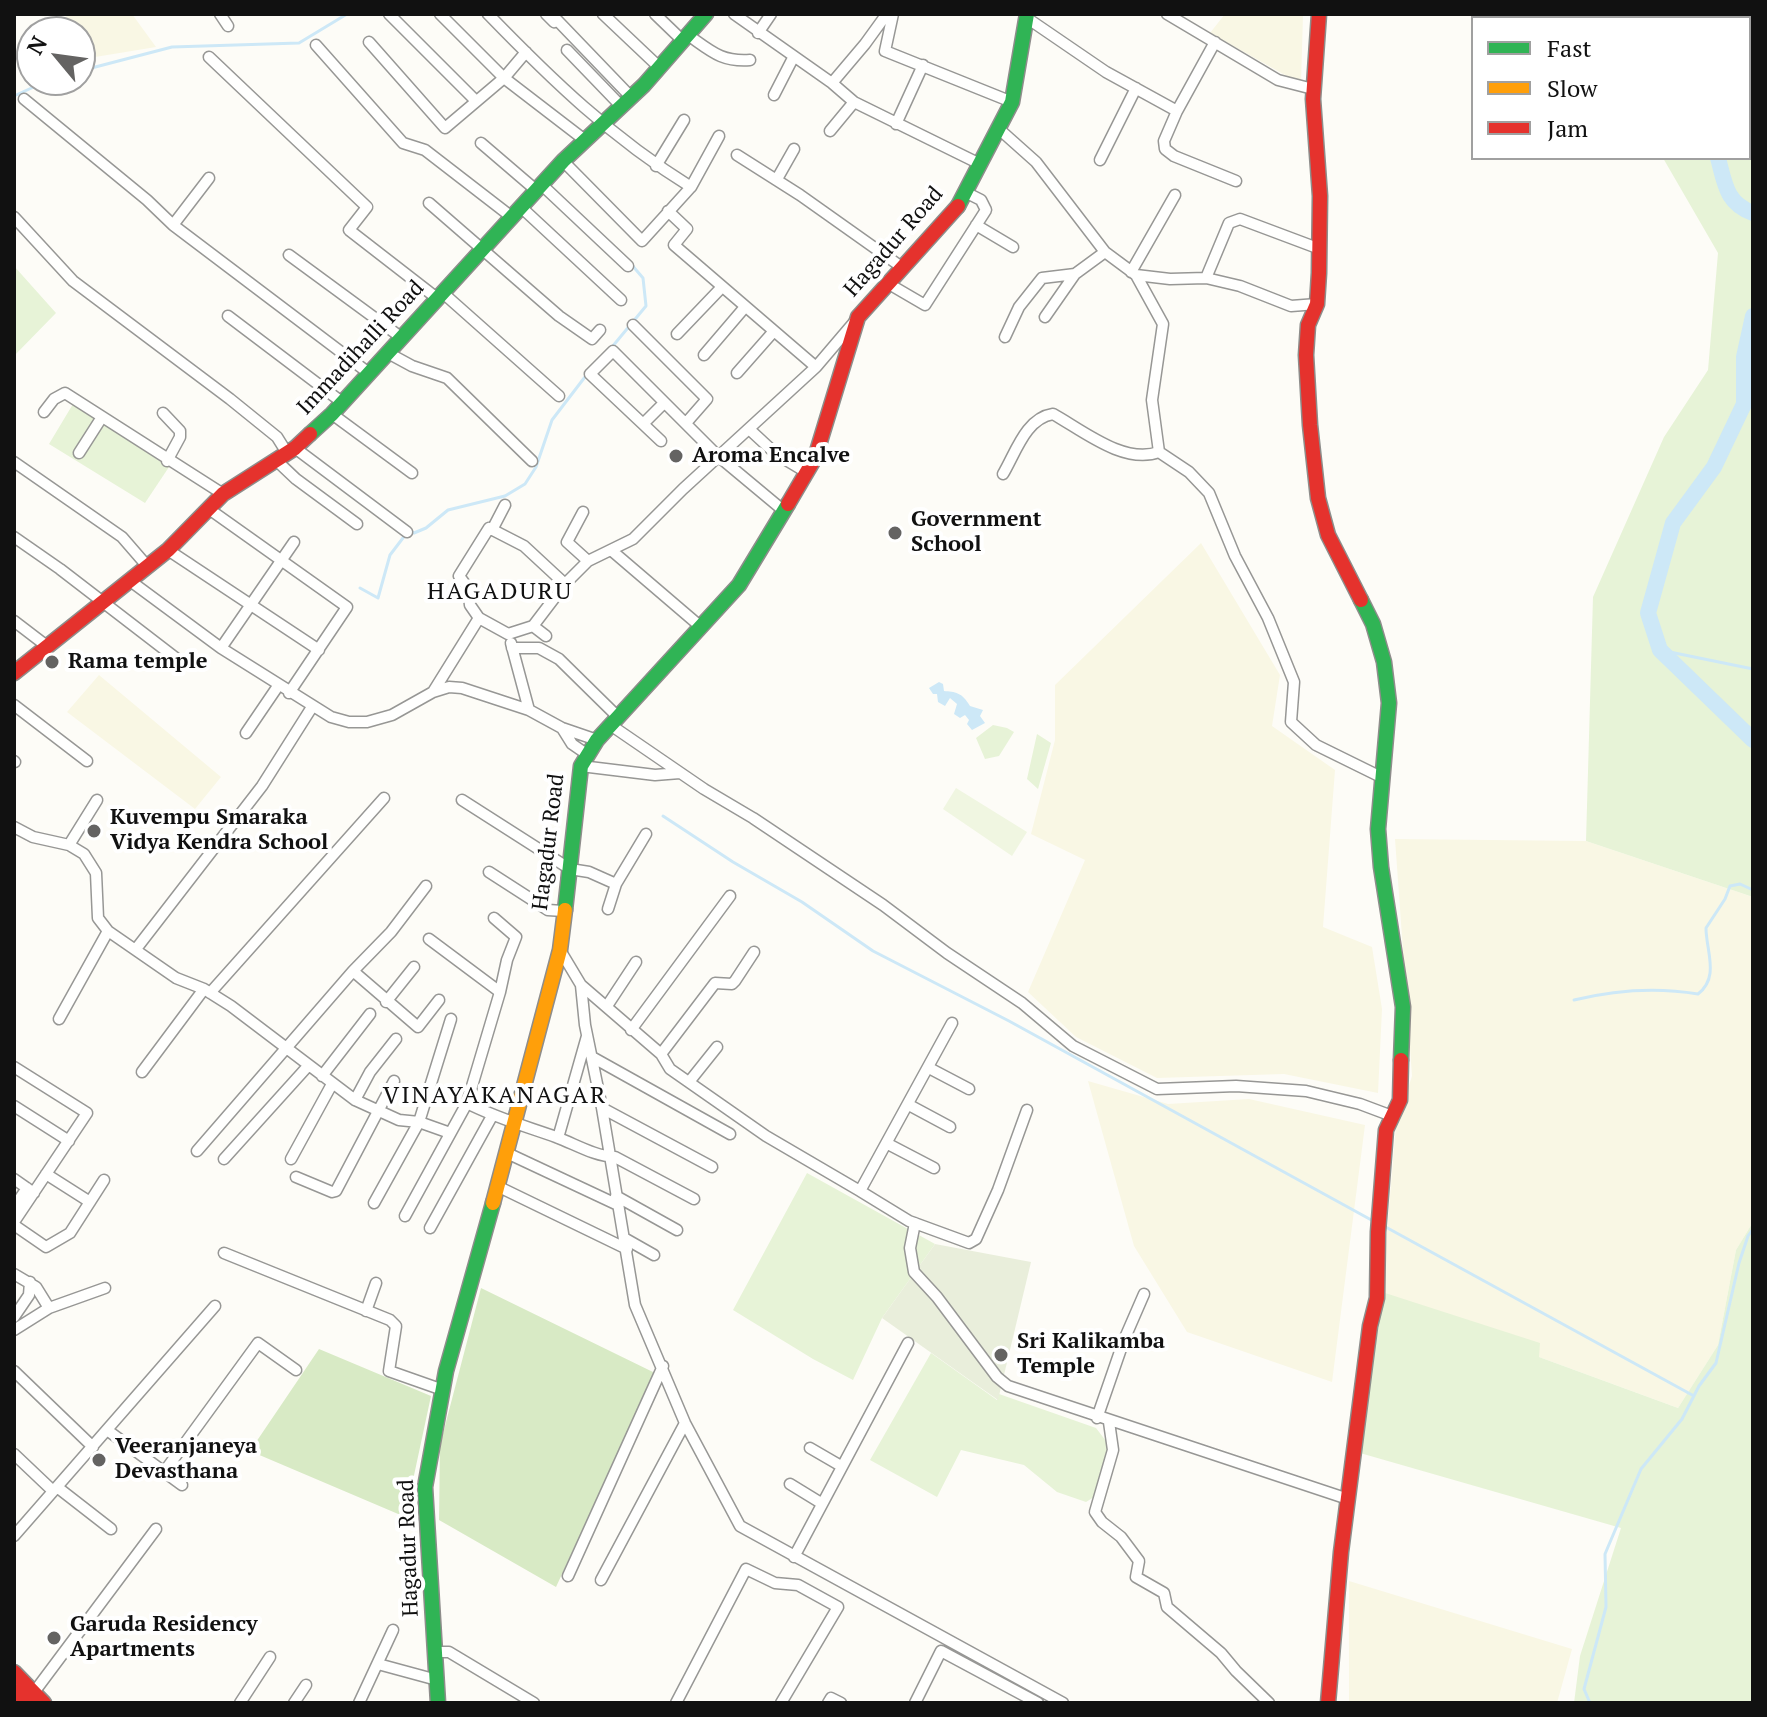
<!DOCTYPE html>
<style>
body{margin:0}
#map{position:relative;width:1767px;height:1717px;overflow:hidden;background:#fdfcf7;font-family:"PT Serif",serif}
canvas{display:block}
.frame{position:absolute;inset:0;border:16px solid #111;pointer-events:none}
.legend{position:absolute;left:1471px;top:16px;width:280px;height:144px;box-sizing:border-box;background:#fff;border:2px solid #a0a0a0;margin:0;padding:10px 14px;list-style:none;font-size:24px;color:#111}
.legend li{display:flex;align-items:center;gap:16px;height:40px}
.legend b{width:40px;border:2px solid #a0a0a0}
.north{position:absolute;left:16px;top:16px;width:80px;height:80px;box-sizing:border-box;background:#fff;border:2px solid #a0a0a0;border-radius:50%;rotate:299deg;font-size:22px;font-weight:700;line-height:32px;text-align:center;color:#111}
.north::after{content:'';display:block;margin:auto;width:28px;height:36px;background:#646362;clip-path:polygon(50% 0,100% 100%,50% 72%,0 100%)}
</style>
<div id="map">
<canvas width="1767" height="1717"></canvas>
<div class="frame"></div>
<ul class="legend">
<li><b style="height:10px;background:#30b455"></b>Fast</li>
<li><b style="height:10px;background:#ff9f0a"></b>Slow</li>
<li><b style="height:10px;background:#e5322d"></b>Jam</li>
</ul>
<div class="north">N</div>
</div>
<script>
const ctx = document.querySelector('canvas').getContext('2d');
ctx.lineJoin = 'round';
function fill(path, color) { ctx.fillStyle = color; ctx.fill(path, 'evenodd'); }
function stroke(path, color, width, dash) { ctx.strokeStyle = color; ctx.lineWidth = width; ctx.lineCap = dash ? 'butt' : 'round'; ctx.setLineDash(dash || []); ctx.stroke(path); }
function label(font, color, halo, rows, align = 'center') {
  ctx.font = font + ' "PT Serif",serif'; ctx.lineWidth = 8; ctx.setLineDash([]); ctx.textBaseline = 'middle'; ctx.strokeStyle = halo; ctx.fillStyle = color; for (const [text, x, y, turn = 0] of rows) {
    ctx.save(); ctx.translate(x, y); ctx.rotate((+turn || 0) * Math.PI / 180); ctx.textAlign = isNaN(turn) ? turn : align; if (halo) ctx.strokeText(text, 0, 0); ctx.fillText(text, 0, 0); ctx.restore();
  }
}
const farmland = new Path2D(`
 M 65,14 L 132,14 L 156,47 L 89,58 L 80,42 L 80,32 L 74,32 Z
 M 1225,14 L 1303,15 L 1301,84 L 1210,33 Z
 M 1201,543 L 1280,675 L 1272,726 L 1335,770 L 1323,927 L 1372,947 L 1382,1009 L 1378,1093 L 1284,1074 L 1157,1078 L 1076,1037 L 1028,992 L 1085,860 L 1031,834 L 1055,740 L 1055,685 Z
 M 99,675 L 221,777 L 195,809 L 67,712 Z
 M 1395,839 L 1586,841 L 1753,897 L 1753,1222 L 1736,1250 L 1718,1345 L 1678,1408 L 1539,1357 L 1382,1292 L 1396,1125 L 1412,1076 Z
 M 1088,1081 L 1168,1104 L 1249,1099 L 1365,1125 L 1332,1382 L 1187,1332 L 1134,1246 Z
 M 1349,1581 L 1572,1649 L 1557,1703 L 1349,1703 Z`);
const green = new Path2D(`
 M 1649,14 L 1753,14 L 1753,897 L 1586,841 L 1593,597 L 1664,437 L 1708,370 L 1718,253 L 1663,158 L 1749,158 L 1749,18 L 1649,18 Z
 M 14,266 L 56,313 L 14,356 Z
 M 73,404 L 169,467 L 145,503 L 49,444 Z
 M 993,725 L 1007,728 L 1014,732 L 999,756 L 985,759 L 976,738 Z
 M 1037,734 L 1051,743 L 1038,789 L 1027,779 Z
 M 807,1173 L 935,1244 L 882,1318 L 853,1380 L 813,1359 L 733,1310 Z
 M 1753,1222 L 1753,1703 L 1574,1703 L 1580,1656 L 1621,1528 L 1360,1453 L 1382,1292 L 1540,1343 L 1539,1357 L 1678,1408 L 1718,1345 L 1736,1250 Z
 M 931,1353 L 997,1400 L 999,1394 L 1096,1428 L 1109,1445 L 1094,1497 L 1086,1502 L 1057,1492 L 1024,1465 L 961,1450 L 937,1497 L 870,1460 Z`);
const forest = new Path2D(`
 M 481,1288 L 655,1373 L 556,1587 L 439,1520 L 440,1445 Z
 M 319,1349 L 431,1396 L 413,1480 L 417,1522 L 250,1451 Z`);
const cemetery = new Path2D(`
 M 935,1244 L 1031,1262 L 998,1400 L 882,1318 Z`);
const pitch = new Path2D(`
 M 956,788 L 1027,832 L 1012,856 L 943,809 Z`);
const water = new Path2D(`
 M 939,682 L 943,684 L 944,691 C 955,692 962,692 970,706 L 983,710 L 980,716 L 985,723 L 972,730 L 967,724 L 969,720 L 965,715 L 960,718 L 954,714 L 957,704 L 950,698 L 945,706 L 938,702 L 937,694 L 933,694 L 929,688 Z`);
const stream = new Path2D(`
 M 80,71 L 172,47 L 299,43 L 347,14
 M 14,96 L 49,80
 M 612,347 L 646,306 L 643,278 L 631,264
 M 411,532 L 414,533 L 426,528 L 448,510 L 505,496 L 525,484 L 536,467 L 552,420 L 588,373
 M 360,588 L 378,598 L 390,555 L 406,534
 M 1660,650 L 1753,669
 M 663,816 L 733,862 L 802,902 L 873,951 L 1009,1021 L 1375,1222
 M 1574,1000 C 1615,990 1656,987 1698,994 C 1720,977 1706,951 1706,928 L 1725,899 L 1730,886 L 1740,884 L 1753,890
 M 1382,1225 L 1694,1396
 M 1590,1703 L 1584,1689 L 1606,1607 L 1605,1554 L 1641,1469 L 1682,1419 L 1699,1386 L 1716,1363 L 1739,1263 L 1748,1236 L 1753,1229`);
const river = new Path2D(`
 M 1749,33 L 1753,28
 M 1718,158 C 1725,184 1726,203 1753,213
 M 1753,316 L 1744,357 L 1744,404 L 1714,467 L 1673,523 L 1648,613 L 1660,650 L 1753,740`);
const street = new Path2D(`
 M 220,14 L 228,26
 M 389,14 L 476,101
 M 440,14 L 504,78 L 586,141
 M 488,14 C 552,80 612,138 691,187 L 642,241 L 563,161
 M 546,14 L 554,22 L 557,20 L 631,97
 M 603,14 L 659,67
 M 655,14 L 683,41
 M 734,14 L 832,83 L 854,102 L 980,164
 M 893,14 L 885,51 L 1012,102
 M 1167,14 L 1278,80 L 1313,89
 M 1027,18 L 1106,72 L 1177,111 L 1215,42
 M 758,33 L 771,14
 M 688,35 C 711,51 721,62 750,60
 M 369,42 L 445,128 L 504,78 L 526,52
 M 316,45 L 403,143 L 425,150 L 513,218
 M 567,50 L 621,106
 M 209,57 L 367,207 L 349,230 L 438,299
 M 832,83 L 865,44 L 886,15 L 893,14
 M 774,95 L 793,58
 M 24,99 L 147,200 L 173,225 L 370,374
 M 1177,111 L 1164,141 L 1165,149 L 1174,156 L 1236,181
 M 896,124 L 923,65
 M 999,129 L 1036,162 L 1105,252 L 1136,275 L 1170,279 L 1206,278 L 1240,286 L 1291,306 L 1317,304
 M 830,131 L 854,102
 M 481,143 L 537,191
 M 737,155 L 800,195 L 903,268
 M 1100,160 L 1136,88
 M 656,166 L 684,120
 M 777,179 L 794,149
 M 542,185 L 628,266
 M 691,187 L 719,136
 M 429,203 L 559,316 L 592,339 L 600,330
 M 522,208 L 621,300
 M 668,211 L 687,229 L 674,245 L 816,367
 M 14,217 L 73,281 L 230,399 L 277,437 L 287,453
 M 173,225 L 209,178
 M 976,225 L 1013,247
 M 289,255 L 402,338
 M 1131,272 L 1175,195
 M 1136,275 L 1163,324 L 1152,400 L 1159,452 L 1189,472 L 1209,493 L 1235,556 L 1268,618 L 1294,682 L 1291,722 L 1316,745 L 1381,777
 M 1206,278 L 1229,223 L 1240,219 L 1320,249
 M 889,284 L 925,305 L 986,210 L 981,200 L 965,192
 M 443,293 L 559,396
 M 228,316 L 343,403
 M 1045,317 L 1075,274
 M 633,325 L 707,399 L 686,423
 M 677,334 L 722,287
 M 1005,337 L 1019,307 L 1042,278 L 1075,274 L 1105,252
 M 388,353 L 412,366 L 447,378 L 532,461
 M 704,355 L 745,307
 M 737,373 L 774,331
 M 664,403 L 643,424 L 590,374 L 613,351 L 718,456 L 784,511
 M 44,412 L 54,399 L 65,393 L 223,494
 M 163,413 L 180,431 L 180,437 L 167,461
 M 332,414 L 412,473
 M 643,424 L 661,441
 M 749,429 L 776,454 L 806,472
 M 295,448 L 407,532
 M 79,453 L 102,417
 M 276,460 L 296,479 L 357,524
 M 14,462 L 122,537 L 148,567
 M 1003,474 C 1016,452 1026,418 1053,414 C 1082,430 1124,465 1159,452
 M 209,509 L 347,607 L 289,693
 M 583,512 L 567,542 L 588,561
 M 492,530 L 505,505
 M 14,537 L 60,569 L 177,659
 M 168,550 L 319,650
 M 611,550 L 701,627
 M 129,580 L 221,648 L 331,717 L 349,722 L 367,722 L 392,715 L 433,692 L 449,687 L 462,688 L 529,710 L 562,728 L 597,740
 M 479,618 L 470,605 L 468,588 L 459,576 L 489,528 L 524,546 L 565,584
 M 14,621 L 48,647
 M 533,626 L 546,636
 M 511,643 L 529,710
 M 221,648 L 294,542
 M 512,648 L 539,648 L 559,659 L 619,718
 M 433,692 L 479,618 L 508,634 L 533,626 L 565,584 L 588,561 L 633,539 L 683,489 L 816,367 L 856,320
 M 14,705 L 87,761
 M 612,726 L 704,789 L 753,818 L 883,905 L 947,953 L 1022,1003 L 1073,1046 L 1157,1089 L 1236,1086 L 1306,1091 L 1360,1104 L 1392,1116
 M 562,728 L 572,744 L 588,755
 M 246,733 L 278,686
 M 14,761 L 15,762
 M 581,766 L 655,775 L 680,773
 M 462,800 L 570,869 L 589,872 L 616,884 L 646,834
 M 14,827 L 33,837 L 69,845 L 84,854 L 96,873 L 98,918 L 108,931 L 176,978 L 204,989 L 231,1006 L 355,1100 L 399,1120 L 419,1122 L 450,1133
 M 69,845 L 97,800
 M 489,872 L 548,910 L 563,911
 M 608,909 L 616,884
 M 429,939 L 500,992
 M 136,949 L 262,786 L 312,707
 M 560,950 L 581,985 L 585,1025 L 602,1108 L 635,1305 L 685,1423 L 740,1526 L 1063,1703
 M 353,971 L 418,1027 L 439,1000
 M 581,985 L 661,1054 L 715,983 L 732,984 L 735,981 L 754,952
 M 210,993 L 384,798
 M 386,1002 L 414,967
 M 607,1006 L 636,962
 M 59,1019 L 108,931
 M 631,1030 L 730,896
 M 661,1054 L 670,1069 L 766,1136 L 860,1191 L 952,1023
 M 592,1057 L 730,1134
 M 14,1067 L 87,1113 L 14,1222
 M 929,1068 L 969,1089
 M 142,1072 L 204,989
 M 322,1076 L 370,1014
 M 689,1082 L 717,1047
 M 355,1100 L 370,1072 L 396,1039
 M 467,1103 C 496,1118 525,1126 556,1137 C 575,1144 594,1156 615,1157 L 694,1199
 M 909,1105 L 950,1127
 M 14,1106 L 69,1141
 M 602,1108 L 712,1167
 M 558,1138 L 587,1036
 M 888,1144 L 934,1168
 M 197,1151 L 353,971 L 391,932 L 426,886
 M 507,1153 L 618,1205
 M 224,1159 L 308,1066
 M 291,1159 L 332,1084
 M 46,1174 L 90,1202
 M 296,1177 L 332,1192 L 336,1191 L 394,1081
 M 14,1179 L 34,1193
 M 497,1186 L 627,1249
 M 860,1191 L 909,1221 L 969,1243 L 976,1239 L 998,1190 L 1027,1110
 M 616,1196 L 677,1230
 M 374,1203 L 419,1122 L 451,1019
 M 14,1207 L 27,1188
 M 405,1216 L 467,1103 L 500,992 L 507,960 L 516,937 L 494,918
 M 915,1223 L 910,1248 L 914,1272 L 937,1297 L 997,1377 L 1008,1386 L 1348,1499
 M 14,1225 L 46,1247 L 70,1233 L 104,1180
 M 430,1228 L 492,1116
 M 624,1238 L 654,1255
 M 224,1253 L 390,1320 L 396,1326 L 389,1371 L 443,1390
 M 14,1274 L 36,1287 L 49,1308
 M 366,1311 L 376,1283
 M 14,1317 L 29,1295 L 30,1282
 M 14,1330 L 49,1308 L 105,1288
 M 14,1371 L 93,1447
 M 1097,1418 L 1124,1340 L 1144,1294
 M 1109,1422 L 1113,1450 L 1095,1512 L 1102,1522 L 1121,1537 L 1139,1561 L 1136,1577 L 1164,1593 L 1167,1607 L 1221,1653 L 1236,1671 L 1269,1703
 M 107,1430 L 182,1485
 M 810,1448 L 841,1466
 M 14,1454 L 53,1491
 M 164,1472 L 258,1343 L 296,1370
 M 790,1484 L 821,1503
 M 57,1487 L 111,1529
 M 14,1536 L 215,1306
 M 794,1557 L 908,1343
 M 568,1576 L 663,1366
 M 601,1580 L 685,1423
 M 435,1652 L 449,1652 L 534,1703
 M 378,1664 L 437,1680
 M 32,1695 L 156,1529
 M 240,1703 L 270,1657
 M 294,1703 L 306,1685
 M 359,1703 L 393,1630
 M 676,1703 L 746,1569 L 775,1583 L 798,1585 L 838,1607 L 781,1703
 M 828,1703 L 831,1698 L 841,1703
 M 915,1703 L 941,1651 L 1038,1703`);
const fast = new Path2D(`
 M 958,206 L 1012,102 L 1027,14
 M 310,434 L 332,414 L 563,161 L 644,85 L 706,14
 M 1361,600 L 1373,624 L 1384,662 L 1389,703 L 1378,829 L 1381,867 L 1403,1007 L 1401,1060
 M 565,910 L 581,766 L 597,740 L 739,585 L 788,504
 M 438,1703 L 425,1487 L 446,1371 L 493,1203`);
const slow = new Path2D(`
 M 493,1203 L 560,950 L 565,910`);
const jam = new Path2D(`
 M 1319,14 L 1313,99 L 1320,196 L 1319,273 L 1317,304 L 1308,325 L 1306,355 L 1310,425 L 1318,498 L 1328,535 L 1361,600
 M 788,504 L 815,458 L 858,317 L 958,206
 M 14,673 L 168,550 L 223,494 L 295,448 L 310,434
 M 14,1672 L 44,1703
 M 14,1691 L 26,1703
 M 1328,1703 L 1341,1552 L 1370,1326 L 1377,1298 L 1378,1232 L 1386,1130 L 1400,1100 L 1401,1060`);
const markers = [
 [676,456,8,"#646362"],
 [895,533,8,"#646362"],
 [52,662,8,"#646362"],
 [94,831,8,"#646362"],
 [1001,1355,8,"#646362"],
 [99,1460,8,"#646362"],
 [54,1638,8,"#646362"]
];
const streetNames = [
 ["Hagadur Road",894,242,-49],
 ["Immadihalli Road",361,348,-47],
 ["Hagadur Road",549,842,-83],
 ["Hagadur Road",409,1548,-92]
];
const poiNames = [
 ["Aroma Encalve",692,456],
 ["Government",911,520],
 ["School",911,545],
 ["Rama temple",68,662],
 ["Kuvempu Smaraka",110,818],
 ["Vidya Kendra School",110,843],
 ["Sri Kalikamba",1017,1342],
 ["Temple",1017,1367],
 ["Veeranjaneya",115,1447],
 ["Devasthana",115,1472],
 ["Garuda Residency",70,1625],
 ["Apartments",70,1650]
];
const neighbourhoodNames = [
 ["HAGADURU",500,592],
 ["VINAYAKANAGAR",495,1096]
];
fill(farmland, '#f9f7e4');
fill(green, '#e7f3d7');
fill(forest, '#d8eac5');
fill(cemetery, '#e9eedb');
fill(pitch, '#f0f6e1');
fill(water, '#cde8f7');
stroke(stream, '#cde8f7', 3);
stroke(river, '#cde8f7', 16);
stroke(street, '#979795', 13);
stroke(fast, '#8e8d8b', 17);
stroke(slow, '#8e8d8b', 17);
stroke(jam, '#8e8d8b', 17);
stroke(street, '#fffffe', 10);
stroke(fast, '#30b455', 14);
stroke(slow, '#ff9f0a', 14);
stroke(jam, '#e5322d', 14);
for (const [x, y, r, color] of markers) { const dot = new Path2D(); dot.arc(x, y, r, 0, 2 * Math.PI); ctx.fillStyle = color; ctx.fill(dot); stroke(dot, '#fff', 3); }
label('22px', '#111', '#fff', streetNames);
label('bold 22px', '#111', '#fff', poiNames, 'left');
ctx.letterSpacing = '2px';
label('24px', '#111', '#fff', neighbourhoodNames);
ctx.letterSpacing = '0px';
</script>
